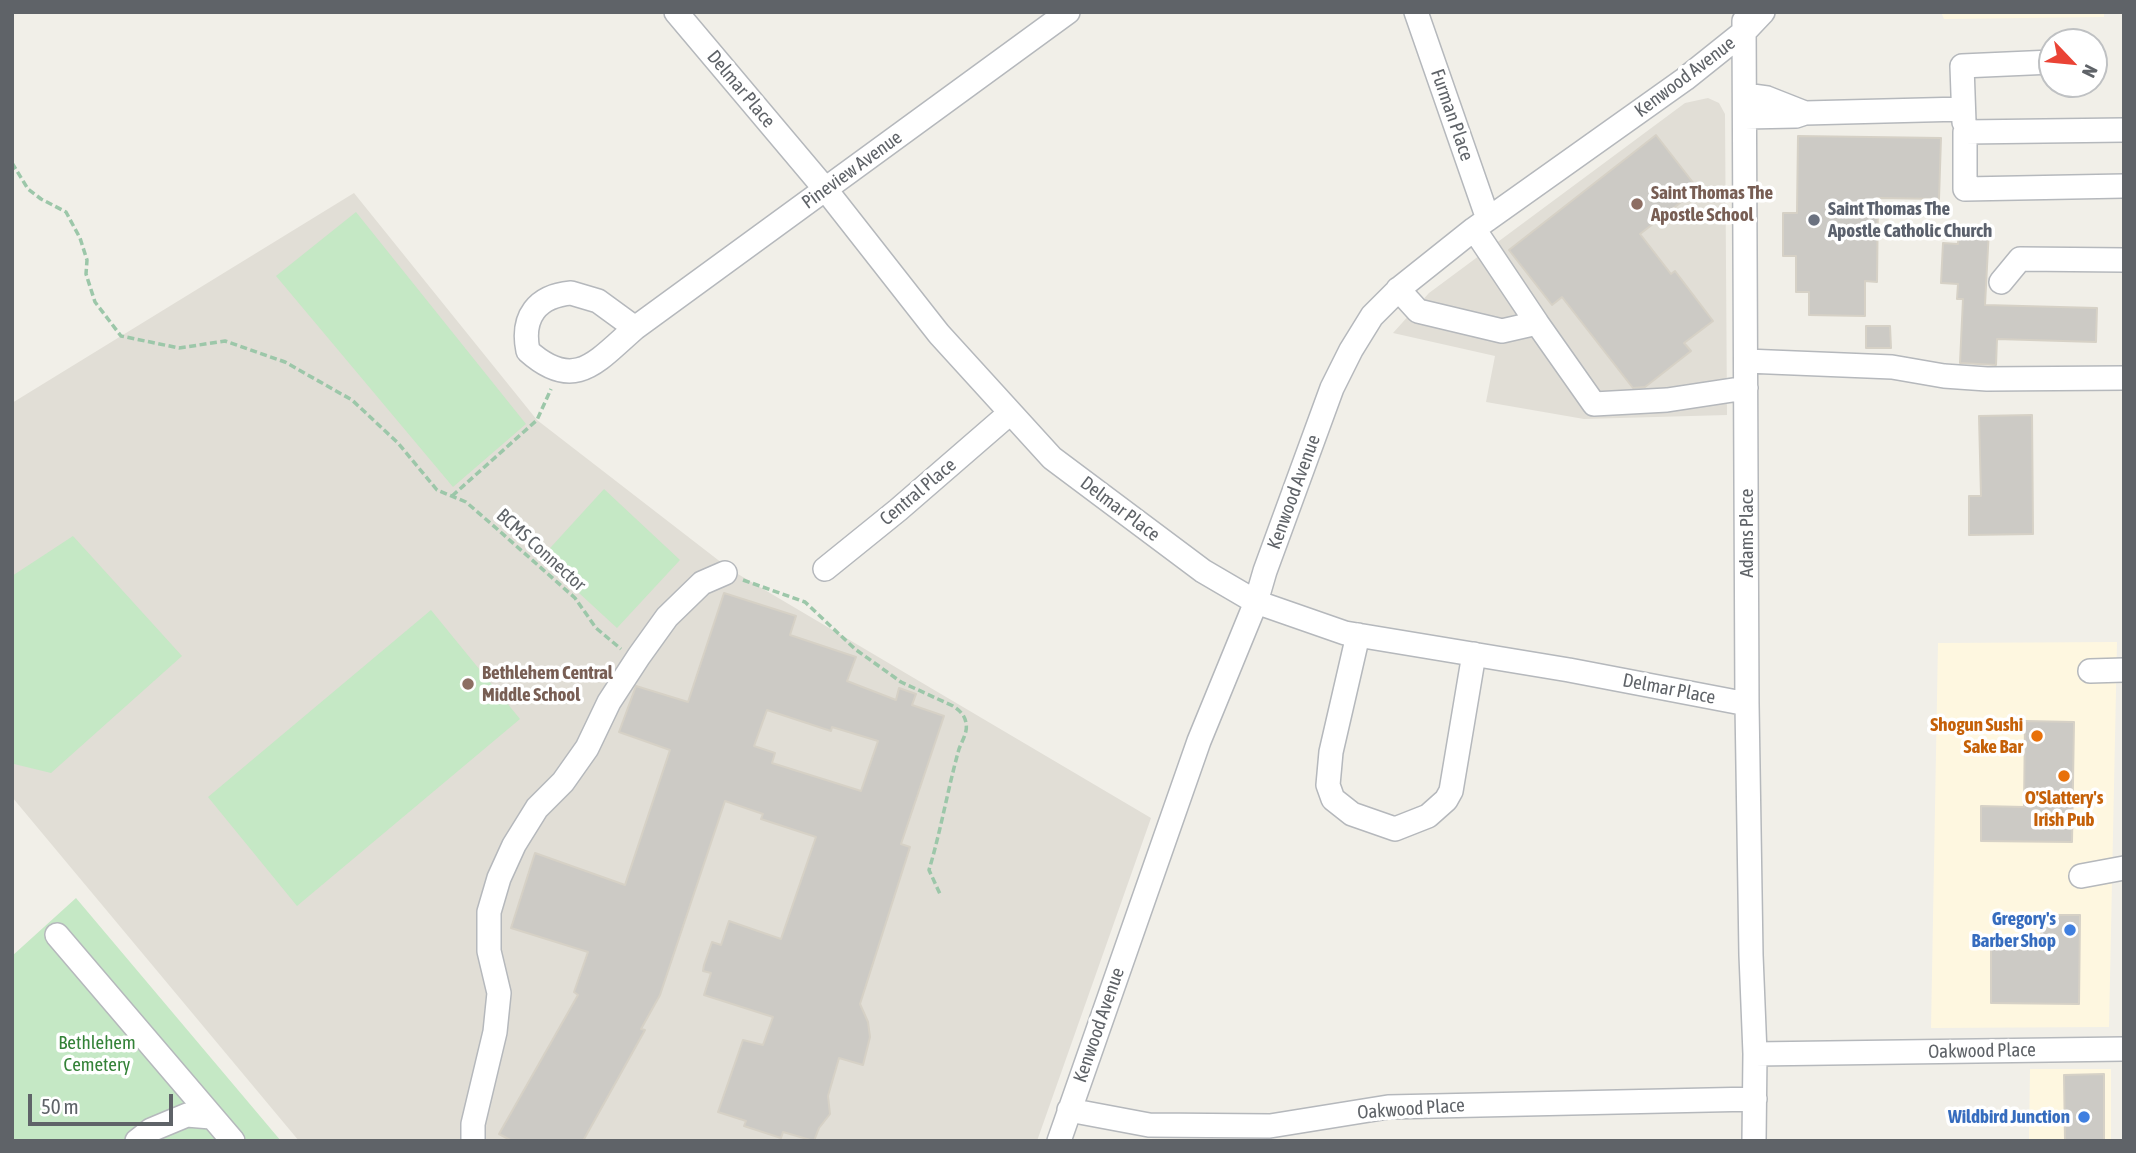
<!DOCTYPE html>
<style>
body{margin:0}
#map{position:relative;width:2136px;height:1153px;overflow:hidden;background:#f1efe8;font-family:"Asap Condensed",sans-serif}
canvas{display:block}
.frame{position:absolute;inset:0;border:14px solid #5f6368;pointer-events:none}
.north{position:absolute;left:2038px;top:28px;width:70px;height:70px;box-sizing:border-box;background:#fff;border:2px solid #bfc1c3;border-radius:50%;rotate:116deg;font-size:19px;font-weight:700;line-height:28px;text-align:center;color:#5f6368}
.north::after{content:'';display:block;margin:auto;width:24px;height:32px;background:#ea4335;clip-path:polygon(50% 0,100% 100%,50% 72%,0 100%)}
.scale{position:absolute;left:28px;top:1094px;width:145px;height:32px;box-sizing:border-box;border:4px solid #5f6368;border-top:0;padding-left:9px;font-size:21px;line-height:24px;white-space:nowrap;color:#5f6368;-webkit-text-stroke:5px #fff;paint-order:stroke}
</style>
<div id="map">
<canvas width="2136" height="1153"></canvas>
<div class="frame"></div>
<div class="north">N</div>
<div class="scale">50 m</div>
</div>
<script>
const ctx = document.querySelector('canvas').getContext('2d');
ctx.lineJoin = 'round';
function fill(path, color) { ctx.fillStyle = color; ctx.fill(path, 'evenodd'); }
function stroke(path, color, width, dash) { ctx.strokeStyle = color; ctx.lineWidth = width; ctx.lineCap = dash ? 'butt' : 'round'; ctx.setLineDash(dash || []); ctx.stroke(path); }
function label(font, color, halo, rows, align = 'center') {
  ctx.font = font + ' "Asap Condensed",sans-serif'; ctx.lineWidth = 7; ctx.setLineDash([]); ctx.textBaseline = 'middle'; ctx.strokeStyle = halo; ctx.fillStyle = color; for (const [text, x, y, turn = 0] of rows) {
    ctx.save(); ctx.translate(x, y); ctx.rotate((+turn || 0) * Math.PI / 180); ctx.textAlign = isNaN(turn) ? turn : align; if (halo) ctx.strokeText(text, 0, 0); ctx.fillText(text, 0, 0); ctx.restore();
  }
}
const commercial = new Path2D(`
 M 1941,12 L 2104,12 L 2104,17 L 1944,19 Z
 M 2117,642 L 2109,1027 L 1931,1028 L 1938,643 Z
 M 2030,1069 L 2111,1069 L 2111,1141 L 2029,1141 Z`);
const education = new Path2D(`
 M 1708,98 L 1719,103 L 1725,114 L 1727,415 L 1584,419 L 1486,402 L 1495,356 L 1393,333 L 1429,293 L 1685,103 Z
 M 354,193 L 537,420 L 731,570 L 1151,818 L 1037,1141 L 299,1141 L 12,797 L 12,403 Z`);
const green = new Path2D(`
 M 356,212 L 526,424 L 453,487 L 276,276 Z
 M 604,489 L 680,560 L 617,628 L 541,558 Z
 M 73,536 L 182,656 L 51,773 L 14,764 L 12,761 L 12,576 Z
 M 431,610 L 520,719 L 297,906 L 208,797 Z
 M 76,898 L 281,1141 L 12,1141 L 12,956 Z`);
const building = new Path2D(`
 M 1656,135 L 1698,189 L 1640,234 L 1671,274 L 1675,271 L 1713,321 L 1684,343 L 1691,351 L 1645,387 L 1633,388 L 1562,297 L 1552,305 L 1509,250 Z
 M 1798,136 L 1941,138 L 1939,199 L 1878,198 L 1877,282 L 1865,281 L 1865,316 L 1809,315 L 1809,292 L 1796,292 L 1796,256 L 1783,256 L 1783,213 L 1797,213 Z
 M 1959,228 L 1989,229 L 1985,305 L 2097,308 L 2096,342 L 1997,339 L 1996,365 L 1960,363 L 1963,299 L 1957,299 L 1958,284 L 1941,283 L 1943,243 L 1958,244 Z
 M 1866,326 L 1890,326 L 1891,348 L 1866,348 Z
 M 2032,415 L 2033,534 L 1969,535 L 1969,496 L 1981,496 L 1979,416 Z
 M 724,593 L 796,616 L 790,635 L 856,657 L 847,681 L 896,700 L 899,688 L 916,694 L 912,705 L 944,716 L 901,844 L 910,847 L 860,1004 L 868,1022 L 870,1037 L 863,1065 L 839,1058 L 828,1096 L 830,1114 L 819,1128 L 814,1141 L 783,1132 L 781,1138 L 744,1126 L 746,1121 L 718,1112 L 743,1040 L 763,1045 L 773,1017 L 704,995 L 711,973 L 703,971 L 704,965 L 712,942 L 721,945 L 729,921 L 781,939 L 816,837 L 761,819 L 763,814 L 725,801 L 660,995 L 641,1029 L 645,1030 L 583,1141 L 512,1141 L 499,1134 L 578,995 L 574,992 L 588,952 L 511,928 L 535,853 L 625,885 L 670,750 L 619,732 L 636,686 L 688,702 ZM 767,710 L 831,731 L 832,727 L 878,741 L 861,791 L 772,763 L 775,753 L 754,746 Z
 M 2025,721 L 2074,722 L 2072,842 L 1981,841 L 1981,806 L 2024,807 Z
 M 2042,915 L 2080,915 L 2079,1004 L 1991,1003 L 1991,946 L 2041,947 Z
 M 2104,1074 L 2104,1141 L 2065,1141 L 2064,1075 Z`);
const path = new Path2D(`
 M 12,163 L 28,189 L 41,199 L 66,212 L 80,238 L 87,260 L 86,274 L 95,302 L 121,336 L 179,348 L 225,341 L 285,362 L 352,400 L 398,443 L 437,490 L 466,502 L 496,528 L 575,598 L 596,628 L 621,649
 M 452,496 L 537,420 L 551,389
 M 743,580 L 805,602 L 855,649 L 901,682 L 953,706 C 959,710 965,715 966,723 C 968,732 962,741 959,749 C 948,788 941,830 929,870 L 940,894`);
const minor = new Path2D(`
 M 676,12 L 826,190 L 939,334 L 1052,458 L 1203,571 L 1256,602 L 1345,633 L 1569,670 L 1747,704
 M 1416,12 L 1488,219
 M 1744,21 L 1747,704 L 1751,955 L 1755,1054 L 1754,1141
 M 1745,95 L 1767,98 L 1805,113
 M 1745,117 L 1796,116 L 1805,113 L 1963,109
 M 1964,122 L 1962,66 L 2052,62
 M 2124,130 L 1965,132 L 1965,189 L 2124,186
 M 1474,229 L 1537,323 L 1594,404 L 1667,400 L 1746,388
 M 2001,282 L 2020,259 L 2124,260
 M 1398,289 L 1418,311 L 1502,331 L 1537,323
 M 571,293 L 598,301 L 635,328 C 597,361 575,393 528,351 C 521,317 537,296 571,293 Z
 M 635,328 L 1068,12
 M 1746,361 L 1892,367 L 1944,376 L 1987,379 L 2124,378
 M 825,569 L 898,510 L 1010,413
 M 1358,635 L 1331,752 L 1328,785 L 1333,799 L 1352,814 L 1395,829 L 1428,816 L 1446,800 L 1451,791 L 1474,654
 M 2090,671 L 2124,670
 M 2081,876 L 2124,868
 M 57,935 L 233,1141
 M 1755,1054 L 2124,1049
 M 1069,1110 L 1149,1125 L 1270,1126 L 1388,1107 L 1755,1099
 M 137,1141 L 151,1130 L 187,1115 L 211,1117
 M 473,1141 L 473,1124 L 495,1032 L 499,993 L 489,951 L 489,912 L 499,878 L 514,845 L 537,808 L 563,782 L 587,748 L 609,702 L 639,656 L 667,617 L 702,583 L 725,573
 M 1059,1141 L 1199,741 L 1256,602 L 1265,571 L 1332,388 L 1351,350 L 1372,316 L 1400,288 L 1474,229 L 1685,79 L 1745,31 L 1763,12`);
const markers = [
 [1637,204,7,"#8d6e63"],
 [1814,220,7,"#6b7280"],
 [468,684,7,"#8d6e63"],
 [2037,736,7,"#e8710a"],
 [2064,776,7,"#e8710a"],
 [2070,930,7,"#3f7fe0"],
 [2084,1117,7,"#3f7fe0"]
];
const streetNames = [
 ["Kenwood Avenue",1685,77,-37],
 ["Delmar Place",741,89,50],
 ["Furman Place",1452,115,71],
 ["Pineview Avenue",852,170,-36],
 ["Central Place",918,492,-40],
 ["Kenwood Avenue",1294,492,-70],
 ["Delmar Place",1120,509,37],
 ["Adams Place",1747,533,-90],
 ["BCMS Connector",541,550,42],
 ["Delmar Place",1669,689,11],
 ["Kenwood Avenue",1099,1025,-71],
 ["Oakwood Place",1982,1051,-1],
 ["Oakwood Place",1411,1109,-4]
];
const educationNames = [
 ["Saint Thomas The",1651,193],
 ["Apostle School",1651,215],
 ["Bethlehem Central",482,673],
 ["Middle School",482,695]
];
const worshipNames = [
 ["Saint Thomas The",1828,209],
 ["Apostle Catholic Church",1828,231]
];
const foodNames = [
 ["Shogun Sushi",2023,725],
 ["Sake Bar",2023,747],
 ["O'Slattery's",2064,798,"center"],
 ["Irish Pub",2064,820,"center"]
];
const shopNames = [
 ["Gregory's",2056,919],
 ["Barber Shop",2056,941],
 ["Wildbird Junction",2070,1117]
];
const parkNames = [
 ["Bethlehem",97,1043],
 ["Cemetery",97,1065]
];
fill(commercial, '#fef7e0');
fill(education, '#e1ded6');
fill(green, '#c5e8c5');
fill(building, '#cccac5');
stroke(building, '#d6d1c6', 2);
stroke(minor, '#b5b8bc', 26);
stroke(path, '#9cc7a9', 3.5, [7, 3.5]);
stroke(minor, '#fff', 23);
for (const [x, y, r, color] of markers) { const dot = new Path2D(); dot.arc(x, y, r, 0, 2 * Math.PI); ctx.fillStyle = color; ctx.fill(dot); stroke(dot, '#fff', 2.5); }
label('19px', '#5f6368', '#fff', streetNames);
label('bold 19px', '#785e54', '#fff', educationNames, 'left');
label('bold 19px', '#5b616d', '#fff', worshipNames, 'left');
label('bold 19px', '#c56008', '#fff', foodNames, 'right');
label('bold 19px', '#366cbe', '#fff', shopNames, 'right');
label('19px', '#348238', '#fff', parkNames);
</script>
